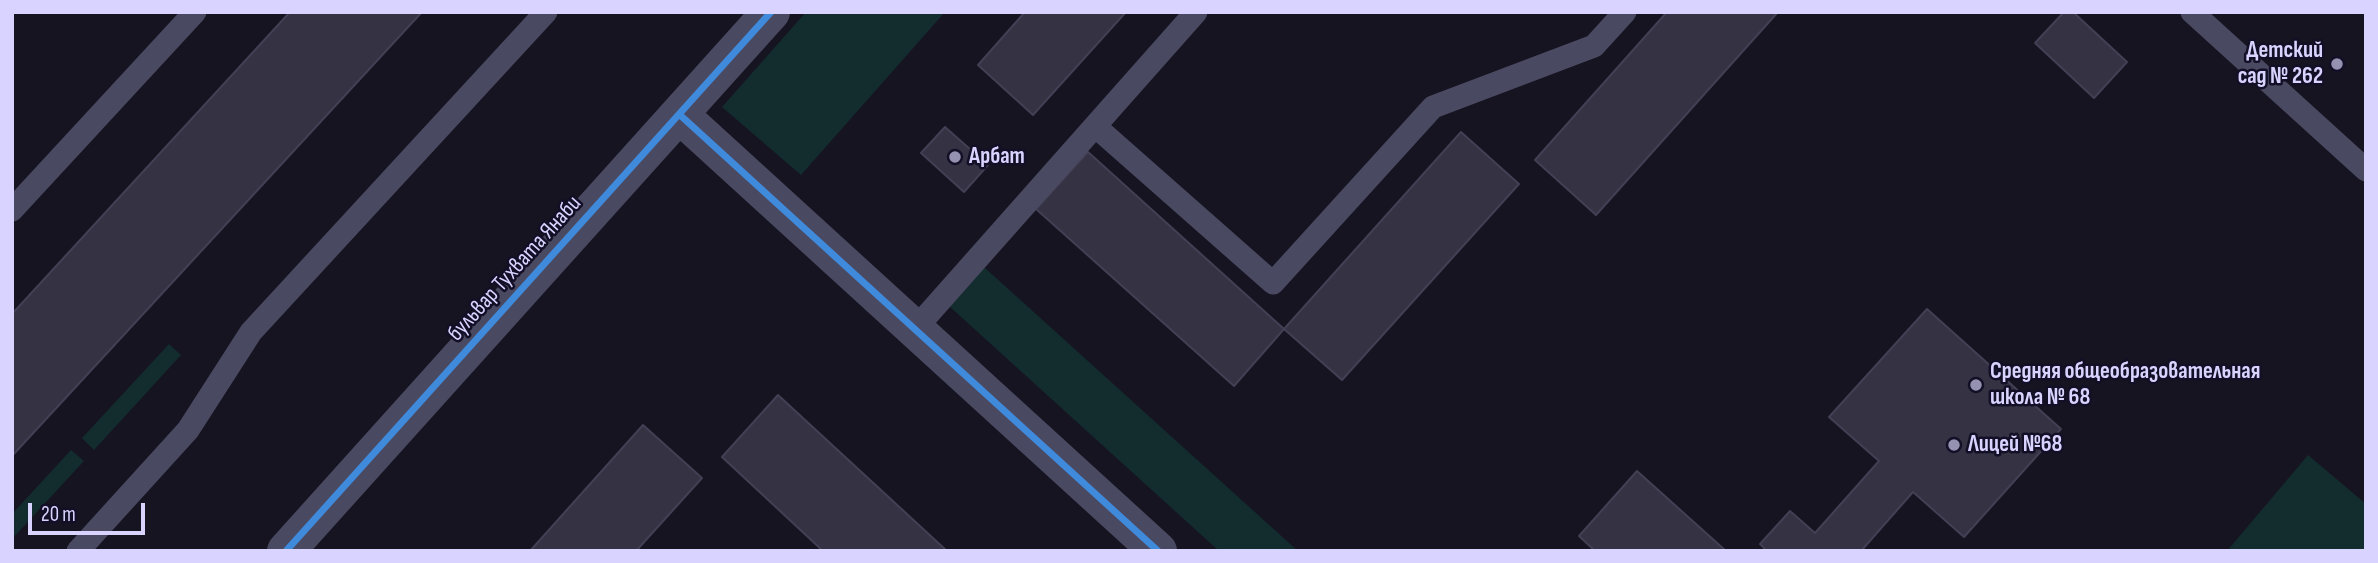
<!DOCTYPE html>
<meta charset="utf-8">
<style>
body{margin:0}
#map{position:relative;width:2378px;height:563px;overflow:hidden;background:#161421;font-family:"Sofia Sans Condensed",sans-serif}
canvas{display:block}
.frame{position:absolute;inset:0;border:14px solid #d9d4ff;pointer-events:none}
.scale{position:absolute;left:28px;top:503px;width:117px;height:32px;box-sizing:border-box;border:4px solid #d9d4ff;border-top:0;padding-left:9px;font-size:21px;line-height:24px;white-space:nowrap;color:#d9d4ff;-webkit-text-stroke:5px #130f26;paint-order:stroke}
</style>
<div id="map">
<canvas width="2378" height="563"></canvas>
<div class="frame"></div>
<div class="scale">20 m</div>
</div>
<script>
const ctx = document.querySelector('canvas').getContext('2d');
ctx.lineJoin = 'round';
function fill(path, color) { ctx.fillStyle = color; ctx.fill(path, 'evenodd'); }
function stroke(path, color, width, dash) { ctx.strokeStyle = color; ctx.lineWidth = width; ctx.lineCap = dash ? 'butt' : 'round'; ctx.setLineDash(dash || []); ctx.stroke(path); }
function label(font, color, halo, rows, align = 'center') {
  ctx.font = font + ' "Sofia Sans Condensed",sans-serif'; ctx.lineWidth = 5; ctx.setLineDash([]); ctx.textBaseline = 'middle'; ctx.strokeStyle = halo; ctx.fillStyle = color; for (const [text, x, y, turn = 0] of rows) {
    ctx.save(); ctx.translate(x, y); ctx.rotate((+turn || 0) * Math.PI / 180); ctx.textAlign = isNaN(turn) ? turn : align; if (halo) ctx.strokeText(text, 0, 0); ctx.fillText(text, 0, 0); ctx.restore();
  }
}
const green = new Path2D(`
 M 806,12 L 945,12 L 801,175 L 722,107 Z
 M 984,267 L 1298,551 L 1219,551 L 949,306 Z
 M 169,344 L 181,355 L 94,450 L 82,438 Z
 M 71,450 L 84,461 L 12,539 L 12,514 Z
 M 2308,455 L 2366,504 L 2366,551 L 2227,551 Z`);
const building = new Path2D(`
 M 290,12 L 422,12 L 12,456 L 12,314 Z
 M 1025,12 L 1126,12 L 1033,115 L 978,65 Z
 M 1667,12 L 1778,12 L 1596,215 L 1535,160 Z
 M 2064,12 L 2073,12 L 2127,62 L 2094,98 L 2035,43 Z
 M 945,127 L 988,165 L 964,192 L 921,153 Z
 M 1461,132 L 1519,184 L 1342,380 L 1284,329 Z
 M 1088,152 L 1284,329 L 1234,386 L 1036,209 Z
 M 1927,309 L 2061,429 L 1964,537 L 1913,492 L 1861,551 L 1767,551 L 1760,544 L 1790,511 L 1815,533 L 1879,461 L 1829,417 Z
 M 778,395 L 947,551 L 823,551 L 722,457 Z
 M 643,425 L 702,478 L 636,551 L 530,551 Z
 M 1637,471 L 1726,551 L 1595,551 L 1579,536 Z`);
const service = new Path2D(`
 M 2192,12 L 2366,170
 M 1095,126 L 1273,283 L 1433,107 L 1594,46 L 1625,12
 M 12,210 L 195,12
 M 915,329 L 1196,12
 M 78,551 L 188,430 L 251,332 L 546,12`);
const tertiary = new Path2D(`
 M 680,115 L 1158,551
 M 286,551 L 771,12`);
const cycleway = new Path2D(`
 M 680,115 L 1158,551
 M 286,551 L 771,12`);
const markers = [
 [2337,64,7,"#9591b1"],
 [955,157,7,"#9591b1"],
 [1976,385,7,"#9591b1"],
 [1954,445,7,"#9591b1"]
];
const poiNames = [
 ["Детский",2323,51,"right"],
 ["сад № 262",2323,77,"right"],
 ["Арбат",969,157],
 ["Средняя общеобразовательная",1990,372],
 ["школа № 68",1990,398],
 ["Лицей №68",1968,445]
];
const streetNames = [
 ["бульвар Тухвата Янаби",515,269,-48]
];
fill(green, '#132c2d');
fill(building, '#343243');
stroke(building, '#433f54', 2);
stroke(service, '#4a4962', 23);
stroke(tertiary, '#4a4962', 38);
stroke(cycleway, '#408adc', 7);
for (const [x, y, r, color] of markers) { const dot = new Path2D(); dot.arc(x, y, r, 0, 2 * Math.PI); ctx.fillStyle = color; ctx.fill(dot); stroke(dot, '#130f26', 2.5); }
label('bold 23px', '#d9d4ff', '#130f26', poiNames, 'left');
label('23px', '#d9d4ff', '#130f26', streetNames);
</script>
